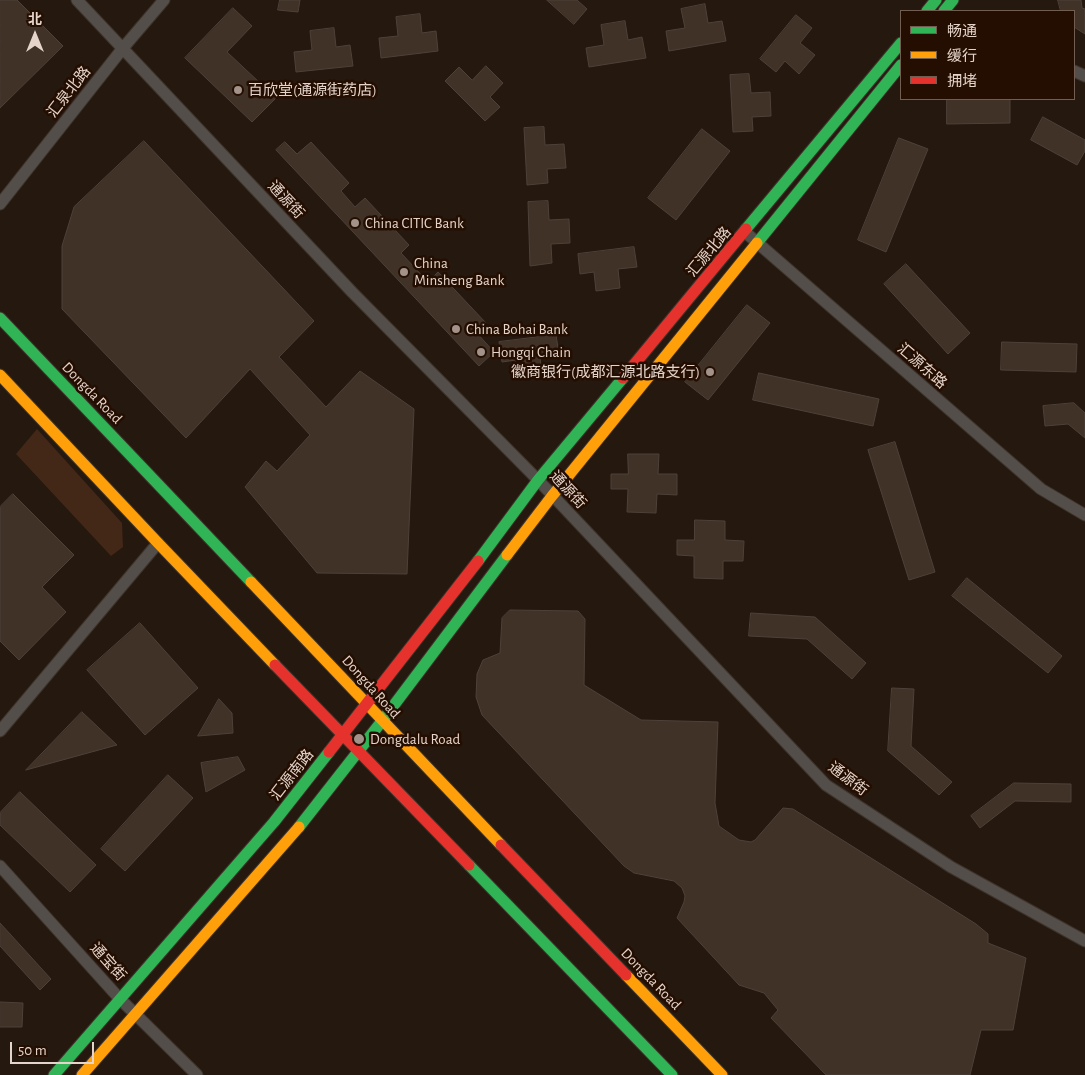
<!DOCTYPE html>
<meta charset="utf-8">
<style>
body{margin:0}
#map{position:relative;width:1085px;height:1075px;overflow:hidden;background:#25180f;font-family:"Alegreya Sans","Noto Sans SC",sans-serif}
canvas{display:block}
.legend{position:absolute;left:900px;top:10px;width:175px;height:90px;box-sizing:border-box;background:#240d01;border:1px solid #715d51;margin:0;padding:6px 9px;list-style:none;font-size:15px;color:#e5d4ca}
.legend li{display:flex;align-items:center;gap:10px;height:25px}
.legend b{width:25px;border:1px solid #715d51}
.north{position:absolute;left:10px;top:10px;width:50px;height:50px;-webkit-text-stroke:4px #240d01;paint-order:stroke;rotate:0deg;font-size:14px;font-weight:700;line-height:20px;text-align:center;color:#e5d4ca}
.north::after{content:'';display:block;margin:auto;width:18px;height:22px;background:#e5d4ca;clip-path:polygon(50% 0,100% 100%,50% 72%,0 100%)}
.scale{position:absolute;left:10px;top:1042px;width:84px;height:22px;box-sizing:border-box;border:2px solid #e5d4ca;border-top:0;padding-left:6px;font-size:15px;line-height:18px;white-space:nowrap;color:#e5d4ca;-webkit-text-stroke:4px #240d01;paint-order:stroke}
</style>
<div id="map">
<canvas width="1085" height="1075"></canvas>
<ul class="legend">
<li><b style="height:6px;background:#30b455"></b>畅通</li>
<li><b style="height:6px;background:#ff9f0a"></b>缓行</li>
<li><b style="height:6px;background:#e5322d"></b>拥堵</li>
</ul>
<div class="north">北</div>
<div class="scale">50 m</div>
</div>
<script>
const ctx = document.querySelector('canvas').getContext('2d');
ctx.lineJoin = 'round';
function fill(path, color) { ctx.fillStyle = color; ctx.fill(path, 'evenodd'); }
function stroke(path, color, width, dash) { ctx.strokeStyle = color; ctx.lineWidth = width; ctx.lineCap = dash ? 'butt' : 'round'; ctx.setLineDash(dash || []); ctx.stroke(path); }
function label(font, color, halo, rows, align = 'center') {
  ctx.font = font + ' "Alegreya Sans","Noto Sans SC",sans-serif'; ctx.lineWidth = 5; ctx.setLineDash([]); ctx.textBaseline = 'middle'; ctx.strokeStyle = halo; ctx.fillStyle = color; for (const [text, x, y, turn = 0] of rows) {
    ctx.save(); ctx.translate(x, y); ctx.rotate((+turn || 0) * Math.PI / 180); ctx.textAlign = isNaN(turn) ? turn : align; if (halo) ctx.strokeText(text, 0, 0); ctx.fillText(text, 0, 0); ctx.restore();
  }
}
const green = new Path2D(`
 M 37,429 L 122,523 L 123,547 L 111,556 L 16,454 Z`);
const building = new Path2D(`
 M 0,0 L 17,0 L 63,46 L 0,108 Z
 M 280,0 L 300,0 L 298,12 L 278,10 Z
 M 547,0 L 577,0 L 587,9 L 574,24 Z
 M 1058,0 L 1081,0 L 1082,8 L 1085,9 L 1085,34 L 1074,27 L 1074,11 L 1061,11 Z
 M 705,4 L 708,23 L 722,21 L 726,41 L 669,51 L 666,31 L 685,28 L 681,9 Z
 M 233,8 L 252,26 L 227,52 L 276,98 L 252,122 L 185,58 Z
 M 420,14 L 422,33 L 436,31 L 438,51 L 381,58 L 379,38 L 398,36 L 396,17 Z
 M 796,15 L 812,28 L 800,43 L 815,55 L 799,74 L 785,61 L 776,72 L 760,59 Z
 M 625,21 L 628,40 L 642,37 L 646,58 L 589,67 L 586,48 L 604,45 L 601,25 Z
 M 334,28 L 336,47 L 350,45 L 353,66 L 296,72 L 294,52 L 312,50 L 310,31 Z
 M 486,66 L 503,83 L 490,97 L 500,107 L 485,121 L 445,81 L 459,67 L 472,80 Z
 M 749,74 L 751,93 L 770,92 L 771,116 L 752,117 L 753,131 L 733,132 L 730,75 Z
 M 947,99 L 1010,99 L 1010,123 L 947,124 Z
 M 1043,117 L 1085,140 L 1085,151 L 1077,165 L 1031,140 Z
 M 544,127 L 545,145 L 564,144 L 566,168 L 547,169 L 548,183 L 527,185 L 524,128 Z
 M 702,129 L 730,151 L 676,220 L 648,198 Z
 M 899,138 L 928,149 L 886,252 L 858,240 Z
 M 144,141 L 314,321 L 279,357 L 326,407 L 360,371 L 414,409 L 407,574 L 317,573 L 245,487 L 266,461 L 277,471 L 310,435 L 250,369 L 186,438 L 62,309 L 62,246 L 74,207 Z
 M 285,142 L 297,154 L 311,142 L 349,183 L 341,191 L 355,207 L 365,198 L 409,245 L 401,253 L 428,282 L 438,272 L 486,323 L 476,332 L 494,352 L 479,366 L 276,150 Z
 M 548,201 L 549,220 L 569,219 L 570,243 L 551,244 L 552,263 L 530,266 L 528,202 Z
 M 634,247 L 637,267 L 618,269 L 620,288 L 596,291 L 594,272 L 580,274 L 578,254 Z
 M 906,264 L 970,333 L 948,354 L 884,284 Z
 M 747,305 L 770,323 L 708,400 L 685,382 Z
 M 556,335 L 559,354 L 540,357 L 542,376 L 518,379 L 516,360 L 502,362 L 499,342 Z
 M 1002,342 L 1077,344 L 1076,372 L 1001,370 Z
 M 759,373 L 879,399 L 873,426 L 753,400 Z
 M 1074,403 L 1085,413 L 1085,438 L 1068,424 L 1045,426 L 1043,406 Z
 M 895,442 L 935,572 L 909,580 L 868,450 Z
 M 628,454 L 659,454 L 658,474 L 677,474 L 677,495 L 657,494 L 656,513 L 627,512 L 628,489 L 611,489 L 611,474 L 628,474 Z
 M 13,494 L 74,555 L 42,587 L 66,612 L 19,660 L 0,641 L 0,507 Z
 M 695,520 L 725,521 L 725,540 L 744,541 L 743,561 L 723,561 L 723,579 L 694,578 L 694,556 L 677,555 L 677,540 L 694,540 Z
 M 967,578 L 1062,656 L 1048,673 L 952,596 Z
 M 510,610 L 578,611 L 585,619 L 584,685 L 641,720 L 718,722 L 715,803 L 719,826 L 739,840 L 751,842 L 755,840 L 783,808 L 793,809 L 976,924 L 988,934 L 988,943 L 1026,958 L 1013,1030 L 981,1030 L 970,1075 L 826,1075 L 771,1018 L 778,1010 L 764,993 L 739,985 L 677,918 L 684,902 L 685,896 L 682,888 L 674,881 L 634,873 L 624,866 L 482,715 L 476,697 L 477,674 L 483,660 L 500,653 L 502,618 Z
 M 751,613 L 815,617 L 866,663 L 852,679 L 807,639 L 749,636 Z
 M 140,623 L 198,688 L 145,735 L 87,670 Z
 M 892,688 L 914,689 L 911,746 L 952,782 L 939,795 L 888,751 Z
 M 219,699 L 232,713 L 233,733 L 198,736 Z
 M 82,712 L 117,745 L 26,770 Z
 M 238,757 L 245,770 L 206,792 L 201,763 Z
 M 168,775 L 193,798 L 125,871 L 101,849 Z
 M 1014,783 L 1071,784 L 1071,802 L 1015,801 L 980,828 L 971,816 Z
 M 20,792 L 96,865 L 70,892 L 0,825 L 0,813 Z
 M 0,923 L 51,979 L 40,990 L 0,946 Z
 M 0,1002 L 23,1003 L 22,1027 L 0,1027 Z`);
const street = new Path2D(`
 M 77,0 L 352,292 L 538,480 L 826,785 L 951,867 L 1085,941
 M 1074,71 L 1085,76
 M 0,204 L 123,48 L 164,0
 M 745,232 L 1041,489 L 1085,515
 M 0,731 L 158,543
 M 0,866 L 119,998 L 197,1075`);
const fast = new Path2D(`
 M 927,11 L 936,0
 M 944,11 L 953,0
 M 746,229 L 901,43
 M 757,243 L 901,65
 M 0,318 L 251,582
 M 478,561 L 538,480 L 623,378
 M 299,827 L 382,721 L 507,555
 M 469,865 L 672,1075
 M 54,1075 L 274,822 L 329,752`);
const slow = new Path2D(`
 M 0,375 L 158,543 L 275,665
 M 507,555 L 552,496 L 757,243
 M 251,582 L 501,845
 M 626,975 L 722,1075
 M 82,1075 L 299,827`);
const jam = new Path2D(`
 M 623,378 L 746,229
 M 275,665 L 469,865
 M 329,752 L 478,561
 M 501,845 L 626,975`);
const markers = [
 [238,90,5,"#a29289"],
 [355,223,5,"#a29289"],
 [404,272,5,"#a29289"],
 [456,329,5,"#a29289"],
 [481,352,5,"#a29289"],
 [710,372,5,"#a29289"],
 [359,739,6,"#a29289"]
];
const poiNames = [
 ["百欣堂(通源街药店)",248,90],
 ["China CITIC Bank",365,223],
 ["China",414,263],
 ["Minsheng Bank",414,280],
 ["China Bohai Bank",466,329],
 ["Hongqi Chain",491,352],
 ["徽商银行(成都汇源北路支行)",700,372,"right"],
 ["Dongdalu Road",370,739]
];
const streetNames = [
 ["汇泉北路",69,92,-52],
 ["通源街",286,200,47],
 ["汇源北路",709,252,-50],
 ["汇源东路",922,366,41],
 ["Dongda Road",92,393,46],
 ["通源街",568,490,47],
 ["Dongda Road",371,687,48],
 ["汇源南路",292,775,-52],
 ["通源街",848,779,37],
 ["通宝街",108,962,48],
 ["Dongda Road",651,979,46]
];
fill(green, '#432817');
fill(building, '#413228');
stroke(building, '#4d4139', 1);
stroke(street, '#3e332b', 13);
stroke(fast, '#3e332b', 13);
stroke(slow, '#3e332b', 13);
stroke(jam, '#3e332b', 13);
stroke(street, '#534e4a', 11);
stroke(fast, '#30b455', 11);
stroke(slow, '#ff9f0a', 11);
stroke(jam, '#e5322d', 11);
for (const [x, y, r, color] of markers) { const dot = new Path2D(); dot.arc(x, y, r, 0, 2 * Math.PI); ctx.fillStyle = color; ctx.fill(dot); stroke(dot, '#240d01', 2); }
label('15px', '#e5d4ca', '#240d01', poiNames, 'left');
label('15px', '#e5d4ca', '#240d01', streetNames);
</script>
